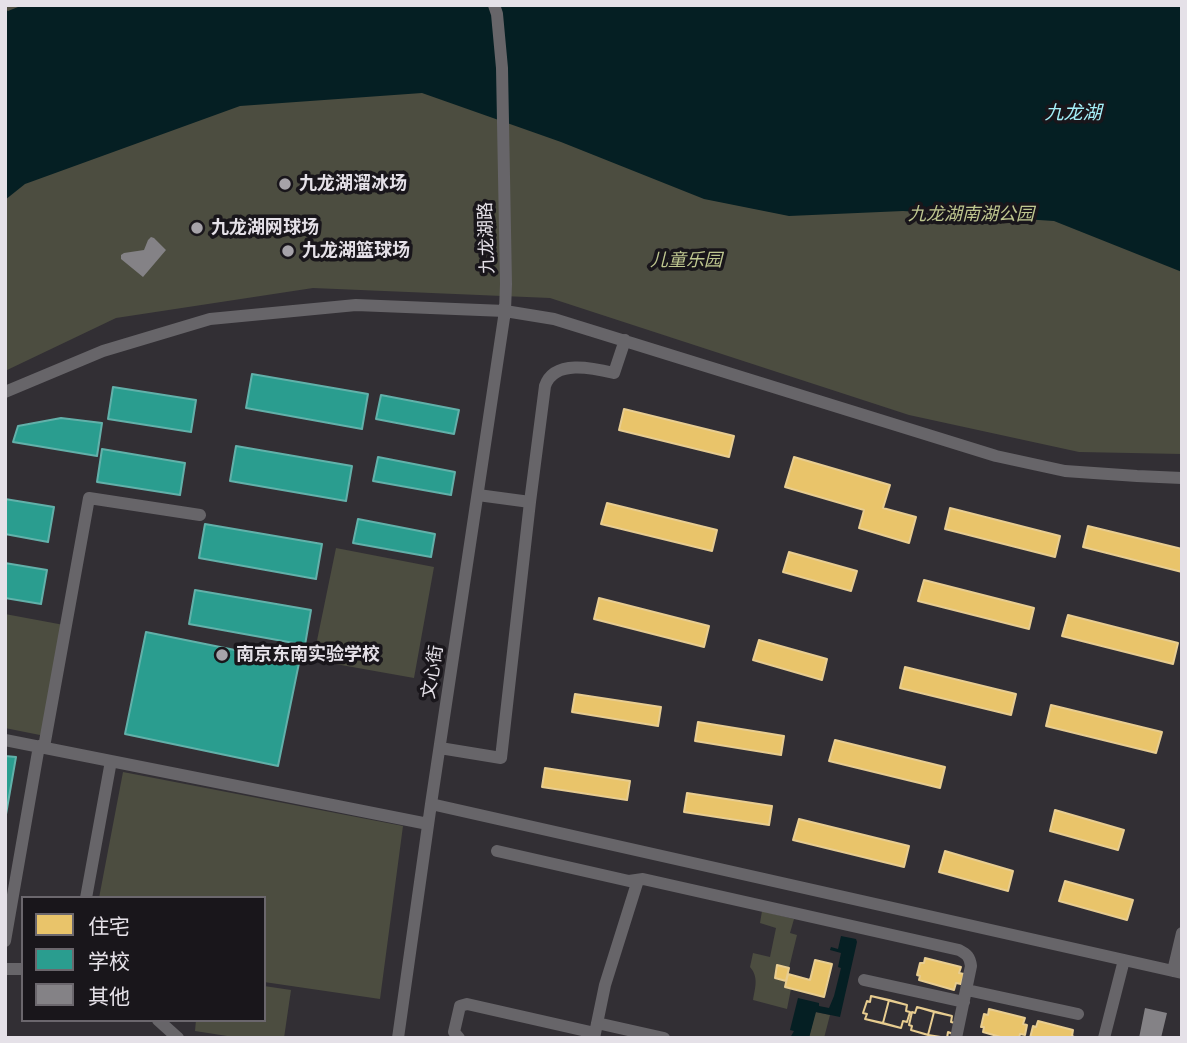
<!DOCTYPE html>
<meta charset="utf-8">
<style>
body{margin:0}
#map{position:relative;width:1187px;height:1043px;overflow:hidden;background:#322f34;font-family:"Noto Serif","Noto Sans SC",serif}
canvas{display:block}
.frame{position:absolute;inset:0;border:7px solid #e5e1e8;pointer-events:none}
.legend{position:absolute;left:21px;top:896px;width:245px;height:126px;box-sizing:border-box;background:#19161b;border:2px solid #6b676d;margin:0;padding:9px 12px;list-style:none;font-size:21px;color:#e5e1e8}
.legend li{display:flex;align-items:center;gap:14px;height:35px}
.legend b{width:35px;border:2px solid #6b676d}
</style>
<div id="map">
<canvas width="1187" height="1043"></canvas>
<div class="frame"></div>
<ul class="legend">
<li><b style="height:19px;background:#e9c46a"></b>住宅</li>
<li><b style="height:19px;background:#2a9d8f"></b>学校</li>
<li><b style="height:19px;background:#848286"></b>其他</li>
</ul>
</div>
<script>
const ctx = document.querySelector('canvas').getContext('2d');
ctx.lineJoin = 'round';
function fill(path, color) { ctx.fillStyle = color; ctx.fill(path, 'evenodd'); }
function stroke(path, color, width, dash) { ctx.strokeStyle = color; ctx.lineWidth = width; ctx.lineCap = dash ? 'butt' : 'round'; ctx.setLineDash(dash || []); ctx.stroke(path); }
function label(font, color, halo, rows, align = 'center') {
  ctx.font = font + ' "Noto Serif","Noto Sans SC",serif'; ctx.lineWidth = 7; ctx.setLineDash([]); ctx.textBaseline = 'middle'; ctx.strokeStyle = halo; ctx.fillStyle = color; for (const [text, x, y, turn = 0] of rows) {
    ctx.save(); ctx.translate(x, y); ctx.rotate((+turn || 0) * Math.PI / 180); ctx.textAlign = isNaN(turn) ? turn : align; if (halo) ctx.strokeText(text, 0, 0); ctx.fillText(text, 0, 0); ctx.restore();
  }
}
const green = new Path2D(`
 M 5,5 L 1182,5 L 1182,454 L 1079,452 L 909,415 L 550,298 L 313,288 L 116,318 L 5,371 Z
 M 336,548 L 434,567 L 414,678 L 313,660 Z
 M 5,614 L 64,625 L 45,736 L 5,728 Z
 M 123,772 L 403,826 L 380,999 L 264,982 L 264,898 L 99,898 Z
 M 762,911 L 794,919 L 790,933 L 797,935 L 789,968 L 777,965 L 775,978 L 786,981 L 785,987 L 791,989 L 787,1009 L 753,1000 C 755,988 759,977 750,967 L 753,953 L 770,957 L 776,928 L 760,923 Z
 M 264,986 L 291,990 L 284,1038 L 240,1038 L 195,1031 L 196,1020 L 264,1020 Z
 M 815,1012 L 830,1015 L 824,1038 L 809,1038 Z`);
const water = new Path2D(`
 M 23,5 L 1182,5 L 1182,272 L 1054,221 L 903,211 L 789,216 L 704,199 L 561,142 L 422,93 L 240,106 L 25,184 L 5,200 L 5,9 L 8,11 Z
 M 841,936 L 856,939 L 857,942 L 840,1017 L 816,1012 L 809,1038 L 790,1038 L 794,1031 L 790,1030 L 798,998 L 819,1003 L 819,1006 L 829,1008 L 834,996 L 841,968 L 838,967 L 841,953 L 830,950 L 831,947 L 838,949 Z`);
const homes = new Path2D(`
 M 624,409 L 734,436 L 729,457 L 619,430 Z
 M 794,457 L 890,485 L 883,508 L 916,517 L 909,543 L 859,528 L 864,510 L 785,487 Z
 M 607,503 L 717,530 L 712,551 L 601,524 Z
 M 950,508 L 1060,536 L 1055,557 L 945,529 Z
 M 1088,526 L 1182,549 L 1182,572 L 1083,547 Z
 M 789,552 L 857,571 L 851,591 L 783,572 Z
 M 924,580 L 1034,608 L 1029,629 L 918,601 Z
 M 599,598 L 709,626 L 704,647 L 594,619 Z
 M 1068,615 L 1178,643 L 1173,664 L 1062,636 Z
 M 759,640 L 827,659 L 822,680 L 753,660 Z
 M 905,667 L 1016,694 L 1011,715 L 900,688 Z
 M 575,694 L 661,707 L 658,726 L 572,712 Z
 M 1051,705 L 1162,732 L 1156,753 L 1046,726 Z
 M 698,722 L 784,736 L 781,755 L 695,741 Z
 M 835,740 L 945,767 L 940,788 L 829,761 Z
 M 545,768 L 630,781 L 627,800 L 542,787 Z
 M 687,793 L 772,806 L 769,825 L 684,812 Z
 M 1055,810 L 1124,830 L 1118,850 L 1050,831 Z
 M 799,819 L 909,846 L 904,867 L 793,840 Z
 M 945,851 L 1013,871 L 1008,891 L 939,872 Z
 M 1065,881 L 1133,900 L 1127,920 L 1059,901 Z
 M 925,958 L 961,967 L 959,973 L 964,974 L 961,984 L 956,983 L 954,990 L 919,980 L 920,976 L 917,975 L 920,963 L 924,963 Z
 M 815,960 L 832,964 L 824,997 L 785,987 L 788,974 L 810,980 Z
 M 777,965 L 789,968 L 786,981 L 775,978 Z
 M 871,996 L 889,1000 L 883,1023 L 865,1019 L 867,1014 L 863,1013 L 867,1001 L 870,1002 Z
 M 871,996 L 907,1005 L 906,1011 L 910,1012 L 907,1022 L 903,1021 L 901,1028 L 865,1019 L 867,1014 L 863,1013 L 867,1001 L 870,1002 Z
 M 889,1000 L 907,1005 L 906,1011 L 910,1012 L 907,1022 L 903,1021 L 901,1028 L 883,1023 Z
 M 917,1007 L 934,1012 L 928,1035 L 911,1030 L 912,1026 L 909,1025 L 912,1012 L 915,1013 Z
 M 917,1007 L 952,1016 L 951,1022 L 955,1023 L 953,1034 L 948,1032 L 947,1038 L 939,1038 L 911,1030 L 912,1026 L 909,1025 L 912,1012 L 915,1013 Z
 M 989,1009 L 1025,1018 L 1023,1024 L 1027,1025 L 1025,1035 L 1020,1034 L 1019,1038 L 1004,1038 L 983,1032 L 984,1027 L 981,1027 L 984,1014 L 988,1015 Z
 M 934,1012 L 952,1016 L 951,1022 L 955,1023 L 953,1034 L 948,1032 L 947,1038 L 928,1035 Z
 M 1038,1021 L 1073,1030 L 1072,1036 L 1076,1038 L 1030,1038 L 1033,1026 L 1036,1027 Z`);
const schools = new Path2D(`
 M 252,374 L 368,394 L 362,429 L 246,408 Z
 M 113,387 L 196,400 L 191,432 L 108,419 Z
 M 381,395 L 459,410 L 454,434 L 376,419 Z
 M 61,418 L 102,423 L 97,456 L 13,442 L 18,426 Z
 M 236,446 L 352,466 L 346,501 L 230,481 Z
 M 102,449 L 185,463 L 180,495 L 97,482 Z
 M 378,457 L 455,472 L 451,495 L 373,481 Z
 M 5,499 L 54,507 L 48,542 L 5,534 Z
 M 358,519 L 435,534 L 431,557 L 353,543 Z
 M 205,524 L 322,544 L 316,579 L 199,558 Z
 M 5,563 L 47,570 L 41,604 L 5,598 Z
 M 195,590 L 311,610 L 305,645 L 189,624 Z
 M 146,632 L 299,663 L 278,766 L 125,734 Z
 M 5,756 L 16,757 L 5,820 Z`);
const building = new Path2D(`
 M 151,237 L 154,238 L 166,250 L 143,277 L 121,259 L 121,255 L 124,253 L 144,250 L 148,240 Z
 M 1145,1008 L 1167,1013 L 1161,1038 L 1139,1038 Z`);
const minor = new Path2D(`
 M 5,392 L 103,351 L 210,319 L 356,305 L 505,311 L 554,319 L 996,456 L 1065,471 L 1137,476 L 1182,478
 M 478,495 L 530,502 L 545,386 C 554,359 593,368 614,373 L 625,340
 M 5,740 L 428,824
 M 44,747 L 89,498 L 200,515
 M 440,748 L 501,758 L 530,502
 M 431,804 L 1182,973
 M 497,851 L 629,881 L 643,879 L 959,950 C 967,954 970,957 971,966 L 956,1038
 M 86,898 L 111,761
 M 5,941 L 39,746
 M 5,969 L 23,969
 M 1173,971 L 1182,933
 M 864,980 L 964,1002
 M 967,990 L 1078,1014
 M 158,1020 L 178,1038
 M 597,1023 L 664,1038
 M 398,1038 L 431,804 L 505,311 L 506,284 L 502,68 L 497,14 L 494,5
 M 459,1038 L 454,1032 L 460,1006 L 467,1004 L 595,1033
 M 594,1038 L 605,985 L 638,880
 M 1104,1038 L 1124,960`);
const markers = [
 [285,184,7,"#a6a3a9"],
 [197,228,7,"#a6a3a9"],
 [288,251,7,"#a6a3a9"],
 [222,655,7,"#a6a3a9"]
];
const poiNames = [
 ["九龙湖溜冰场",299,184],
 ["九龙湖网球场",211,228],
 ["九龙湖篮球场",302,251],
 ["南京东南实验学校",236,655]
];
const parkNames = [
 ["九龙湖南湖公园",971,215],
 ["儿童乐园",686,261]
];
const streetNames = [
 ["九龙湖路",487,238,-92],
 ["文心街",433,672,-81]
];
const waterNames = [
 ["九龙湖",1073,114]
];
fill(green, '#4c4d40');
fill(water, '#051f23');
fill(homes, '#e9c46a');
stroke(homes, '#e8cd90', 2);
fill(schools, '#2a9d8f');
stroke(schools, '#62b1aa', 2);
fill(building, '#848286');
stroke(minor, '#676569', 12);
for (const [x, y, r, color] of markers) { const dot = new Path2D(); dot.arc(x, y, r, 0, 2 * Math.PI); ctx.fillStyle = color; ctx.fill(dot); stroke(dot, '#19161b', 2.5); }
label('bold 18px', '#e5e1e8', '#19161b', poiNames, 'left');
label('italic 18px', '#bfc790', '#19161b', parkNames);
label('18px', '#e5e1e8', '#19161b', streetNames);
label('italic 19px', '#a5eff8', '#19161b', waterNames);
</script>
